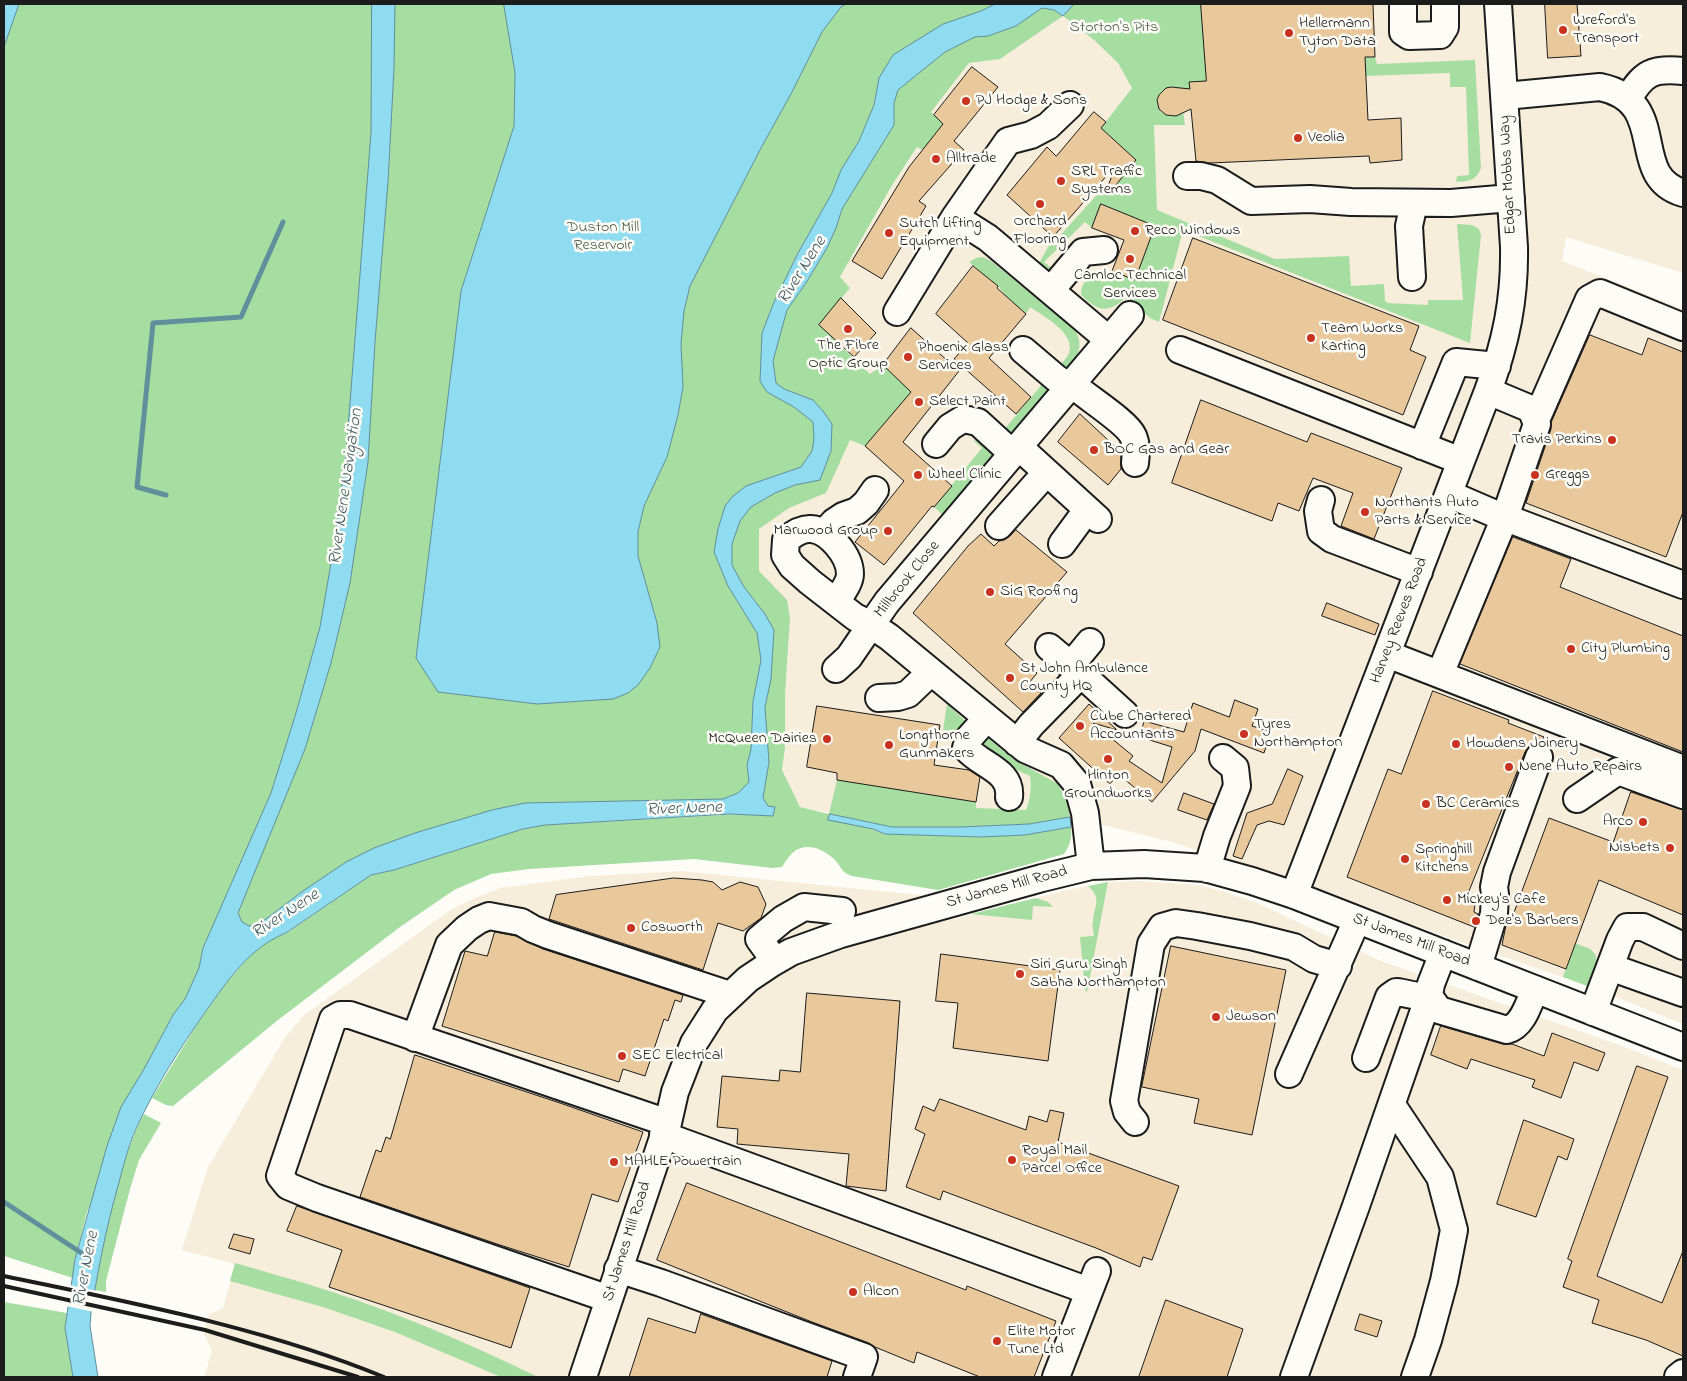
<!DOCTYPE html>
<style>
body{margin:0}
#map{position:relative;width:1687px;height:1381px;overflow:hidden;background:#fdfcf7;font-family:"Indie Flower",sans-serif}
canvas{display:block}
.frame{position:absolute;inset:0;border:5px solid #1c1c1c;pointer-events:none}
</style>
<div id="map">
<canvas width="1687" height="1381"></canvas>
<div class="frame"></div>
</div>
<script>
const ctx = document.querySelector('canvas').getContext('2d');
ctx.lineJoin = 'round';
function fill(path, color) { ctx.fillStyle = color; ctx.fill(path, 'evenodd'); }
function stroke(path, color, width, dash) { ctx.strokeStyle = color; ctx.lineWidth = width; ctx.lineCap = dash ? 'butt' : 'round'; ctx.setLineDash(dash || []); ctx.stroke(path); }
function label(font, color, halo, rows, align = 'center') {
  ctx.font = font + ' "Indie Flower",sans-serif'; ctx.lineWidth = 5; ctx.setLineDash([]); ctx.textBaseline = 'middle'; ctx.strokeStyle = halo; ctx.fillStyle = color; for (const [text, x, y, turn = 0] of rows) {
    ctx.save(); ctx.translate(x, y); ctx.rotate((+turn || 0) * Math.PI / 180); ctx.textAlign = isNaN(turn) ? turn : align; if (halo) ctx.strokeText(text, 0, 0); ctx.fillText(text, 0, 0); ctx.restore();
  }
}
const built = new Path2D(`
 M 1137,4 L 1683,4 L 1683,273 L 1566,237 L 1562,261 L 1683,309 L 1683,1024 L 1594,988 L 1172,842 L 1070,817 L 1029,824 L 861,819 L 800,807 L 782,770 L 785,748 L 785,695 L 789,641 L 759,571 L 759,528 L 789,508 L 826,493 L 819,325 L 850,288 L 840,277 L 891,187 L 918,146 L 923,150 L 943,124 L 931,112 L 969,63 L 1000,59 L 1063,16 L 1094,40 L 1118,63 L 1127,79 Z
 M 682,871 L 920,895 L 930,925 L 1067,890 L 1111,882 L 1140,881 L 1198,885 L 1222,891 L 1255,902 L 1381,961 L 1625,1047 L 1683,1070 L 1683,1377 L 204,1377 L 212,1351 L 204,1335 L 208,1315 L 223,1308 L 235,1264 L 182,1250 L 208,1167 L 286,1036 L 303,1016 L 449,911 L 475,898 L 500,888 L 591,876 Z`);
const green = new Path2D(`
 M 4,4 L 1201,4 L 1205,61 L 1375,57 L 1377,64 L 1475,60 L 1481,168 C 1476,181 1469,181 1456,182 L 1457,176 L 1469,175 L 1466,87 L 1450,87 L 1450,73 L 1189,82 L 1191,101 L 1166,88 C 1148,101 1161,125 1183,111 L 1185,125 L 1154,125 L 1157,210 L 1275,259 L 1349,256 L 1351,286 L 1384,284 L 1385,301 L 1388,303 L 1428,305 L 1428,300 L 1463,300 L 1457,224 L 1472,225 L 1479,229 L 1481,235 L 1470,343 L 1183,230 L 1159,322 L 1150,318 L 1127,297 C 1107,314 1099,312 1081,295 C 1081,279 1092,274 1106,278 L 1112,271 L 1135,280 L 1155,226 L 1102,205 L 1092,228 L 1085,222 L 1044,262 L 1054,270 L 1050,275 L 1038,265 L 1048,247 L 1056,240 L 1103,188 L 1109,193 L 1136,161 L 1101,128 L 1132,88 L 1118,63 L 1094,40 L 1063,16 L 1000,59 L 969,63 L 931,112 L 943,124 L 941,128 L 923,150 L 917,147 L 891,187 L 840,277 L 850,288 L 819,325 L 870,374 L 883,365 L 903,384 L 933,348 L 942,357 L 865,446 L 850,440 L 826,493 L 789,508 L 759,529 L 759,571 L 787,600 L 790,618 L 785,695 L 785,748 L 782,770 L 800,807 L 829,814 L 837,780 L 976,802 L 976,808 L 1026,810 C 1030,801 1032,786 1030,776 C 1009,768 997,757 981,741 L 982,733 L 1013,759 L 1058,784 L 1067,801 L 1070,817 L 1029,824 L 961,827 L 892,827 L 830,814 L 885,834 L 891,834 L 981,837 L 1025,835 L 1071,827 C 1072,838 1070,845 1064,854 L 938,890 L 852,876 C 841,872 842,868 835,860 C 826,851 811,843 798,849 C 791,852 786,861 782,867 L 772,868 L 694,859 L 529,869 L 491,874 L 454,890 L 400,927 L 278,1020 L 173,1106 L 166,1105 L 152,1098 L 196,1026 L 223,987 L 252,953 L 272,939 L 287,933 L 371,875 L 394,870 L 523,829 L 545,825 L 740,814 L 543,813 L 398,853 L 225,954 L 153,1071 L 87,1212 L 75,1259 L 73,1278 L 4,1256 Z
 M 983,257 L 991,261 L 1075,330 C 1085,348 1077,357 1065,371 L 1060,366 C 1063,362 1067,357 1069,353 C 1076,333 1043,316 1030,307 L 1026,314 L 1007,297 L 998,286 L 969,262 L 976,258 Z
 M 1043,383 L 1050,390 L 1009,438 L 1003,431 Z
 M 977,438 L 994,454 L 943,515 L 934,507 L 982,448 L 974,441 Z
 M 947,704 L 970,725 L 961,732 L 943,730 Z
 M 1108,882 L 1087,992 L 1085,990 L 1080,937 L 1094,936 C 1093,931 1092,925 1093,920 C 1095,904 1102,899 1088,886 Z
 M 1036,898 L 1048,902 L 1053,907 L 1033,906 L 1032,920 L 971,914 Z
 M 1575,943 L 1590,949 L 1596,955 L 1596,965 L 1587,986 L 1563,977 Z
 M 144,1114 L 161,1123 L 139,1160 L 130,1189 L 106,1281 L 106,1292 L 95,1290 C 102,1236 119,1162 144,1114 Z
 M 235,1263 C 265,1272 296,1280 326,1290 C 399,1313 470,1344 538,1377 L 501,1377 L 395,1332 L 323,1307 L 230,1281 Z
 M 4,1302 L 67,1313 L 65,1328 L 73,1377 L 4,1377 Z`);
const water = new Path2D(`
 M 4,4 L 19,4 L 4,47 Z
 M 372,4 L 395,4 L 394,69 L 388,182 L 375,342 L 368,462 L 350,583 L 331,663 L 305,749 L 238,913 L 242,922 L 249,926 L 262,922 L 303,891 L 346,862 L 374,848 L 415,833 L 492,810 L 525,803 L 723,799 L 738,793 L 749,782 L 747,765 L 751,749 L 753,701 L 761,660 L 757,633 L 728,586 L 714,552 L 718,529 L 725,506 L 733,496 L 746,486 L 801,467 L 812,451 L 814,439 L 813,422 L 794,407 L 767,392 L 760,381 L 762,333 L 774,302 L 798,253 L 832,193 L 841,170 L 859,141 L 874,105 L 879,78 L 893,55 L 943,24 L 981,11 L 995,4 L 1074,4 L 1063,16 L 1054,10 L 1042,8 L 1016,26 L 988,36 L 975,37 L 945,52 L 898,90 L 894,103 L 894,125 L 842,209 L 836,228 L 827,248 L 806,283 L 787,310 L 773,361 L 776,383 L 784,389 L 813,400 L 823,411 L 832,424 L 831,451 L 820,480 L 795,485 L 775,493 L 751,507 L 740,521 L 732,544 L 732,565 L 744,587 L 765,614 L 774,630 L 771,679 L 765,707 L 769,762 L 763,798 L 768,806 L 775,807 L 773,816 L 730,814 L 545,825 L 523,829 L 394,870 L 371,875 L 286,933 C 250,947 228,980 206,1011 C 180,1048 155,1087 136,1129 C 128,1147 123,1167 118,1186 C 106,1228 98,1270 91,1313 L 90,1326 L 98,1377 L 73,1377 L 65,1328 L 75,1259 L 107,1146 L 121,1107 L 144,1069 L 173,1015 L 185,999 L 199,968 L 203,948 L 271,793 L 296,713 L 320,627 L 334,546 L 346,454 L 371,133 Z
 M 504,4 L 846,4 L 841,7 L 822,32 L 792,92 L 761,148 L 690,286 L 684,311 L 681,344 L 683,387 L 678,415 L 667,457 L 644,506 L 638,532 L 638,556 L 657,623 L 660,647 L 650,668 L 638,685 L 628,693 L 613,699 L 537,704 L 438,692 L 416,658 L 461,291 L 514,126 L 515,73 Z
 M 830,814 L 892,827 L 961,827 L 1029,824 L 1070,817 L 1071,827 L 1025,835 L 981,837 L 885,834 L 873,829 L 828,820 Z`);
const pier = new Path2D(`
 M 69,1285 L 97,1291 L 94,1312 L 66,1306 Z`);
const stream = new Path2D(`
 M 166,495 L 137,487 L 153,323 L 241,317 L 283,222
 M 4,1202 L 83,1254`);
const building = new Path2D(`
 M 1201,4 L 1373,4 L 1375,57 L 1365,57 L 1368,120 L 1401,118 L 1402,160 L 1370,163 L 1369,156 L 1210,163 L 1196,161 L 1191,109 L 1176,116 L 1166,115 L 1159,109 L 1157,100 L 1159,95 L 1166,88 L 1171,87 L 1190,89 L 1189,82 L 1206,81 Z
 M 1545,4 L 1577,4 L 1581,56 L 1548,58 Z
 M 972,67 L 998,87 L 954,141 L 964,150 L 919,201 L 926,206 L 882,279 L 852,261 L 909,167 L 943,124 L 934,115 Z
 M 1094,112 L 1106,122 L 1101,128 L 1136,160 L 1108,195 L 1105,194 L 1116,165 L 1053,237 L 1007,195 L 1047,147 L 1056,156 Z
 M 1101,204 L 1155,226 L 1135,280 L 1112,271 L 1124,240 L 1092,228 Z
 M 1193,238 L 1419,326 L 1410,350 L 1426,357 L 1403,415 L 1163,320 Z
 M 973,266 L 998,286 L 997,288 L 1026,314 L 989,358 L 1031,397 L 1016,414 L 954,359 L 968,343 L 936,314 Z
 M 841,298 L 876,333 L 854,357 L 819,325 Z
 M 911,328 L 959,371 L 903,442 L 952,486 L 934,507 L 932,506 L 884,565 L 855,542 L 904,481 L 865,446 L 911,392 L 883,365 Z
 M 1590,335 L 1642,355 L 1648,338 L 1683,352 L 1683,512 L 1666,557 L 1526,503 L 1551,429 L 1551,423 Z
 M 1201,400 L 1307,442 L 1311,433 L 1402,468 L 1374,539 L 1341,526 L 1353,493 L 1313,478 L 1299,511 L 1278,503 L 1272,521 L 1172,483 Z
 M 1080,414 L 1121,452 L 1121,469 L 1108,485 L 1058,442 Z
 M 1016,530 L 1067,572 L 1005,644 L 1037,673 L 1029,683 L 1041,693 L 1023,712 L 913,613 L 968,546 L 981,534 L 994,546 L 999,541 L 1004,540 L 1010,536 Z
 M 1513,537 L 1571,559 L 1560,587 L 1683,636 L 1683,752 L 1460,664 Z
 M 1327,603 L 1379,624 L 1375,635 L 1322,616 Z
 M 1433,691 L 1509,720 L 1508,723 L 1544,737 L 1542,743 L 1536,742 L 1530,745 L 1525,752 L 1465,901 L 1475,904 L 1474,912 L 1478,914 L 1474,927 L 1347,877 L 1388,769 L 1401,774 Z
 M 1235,700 L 1258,709 L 1252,726 L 1271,732 L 1264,753 L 1201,729 L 1195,751 L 1152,802 L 1118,774 L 1110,784 L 1059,738 L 1089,704 L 1117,730 L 1093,723 L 1133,756 L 1129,761 L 1162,783 L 1172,747 L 1140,737 L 1144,721 L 1184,732 L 1193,703 L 1229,717 Z
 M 817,706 L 940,725 L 934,765 L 969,770 L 980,777 L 976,802 L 837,780 L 837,773 L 807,767 Z
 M 1288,769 L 1303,776 L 1284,825 L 1269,821 L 1257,825 L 1242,859 L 1233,856 L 1247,813 L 1272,804 Z
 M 1631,792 L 1683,810 L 1683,915 L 1599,880 L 1566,969 L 1502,945 L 1506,925 L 1509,926 L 1549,818 L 1613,842 Z
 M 1184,793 L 1214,804 L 1207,820 L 1178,810 Z
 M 674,878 L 702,880 L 713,882 L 722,890 L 740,882 L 758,887 L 766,904 L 761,918 L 743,931 L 718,923 L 703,970 L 549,919 L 556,895 Z
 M 495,932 L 516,936 L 543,949 L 683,995 L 681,1002 L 675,1000 L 668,1021 L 664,1019 L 645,1076 L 623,1069 L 619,1082 L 442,1026 L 465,951 L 487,956 Z
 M 1171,946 L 1286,970 L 1252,1135 L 1194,1123 L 1199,1099 L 1142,1087 Z
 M 941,954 L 1060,970 L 1048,1061 L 953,1048 L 958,1003 L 936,1001 Z
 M 807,993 L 900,1001 L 886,1191 L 846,1186 L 849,1154 L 737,1144 L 738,1129 L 717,1127 L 722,1076 L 779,1081 L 780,1070 L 800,1072 Z
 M 1441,1026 L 1503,1044 L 1512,1044 L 1544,1056 L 1552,1033 L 1605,1053 L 1598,1071 L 1574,1062 L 1561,1098 L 1532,1087 L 1535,1080 L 1471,1059 L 1467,1069 L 1431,1055 Z
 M 415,1055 L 560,1103 L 643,1132 L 618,1202 L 592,1194 L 569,1267 L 500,1245 L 360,1197 L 376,1150 L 381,1152 L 386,1137 L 390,1139 Z
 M 1637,1066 L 1668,1077 L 1597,1276 L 1662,1303 L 1683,1251 L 1683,1356 L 1646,1340 L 1592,1323 L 1599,1300 L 1563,1287 L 1572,1261 L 1568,1259 Z
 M 940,1099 L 1026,1130 L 1029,1116 L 1047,1122 L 1050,1110 L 1064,1113 L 1058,1142 L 1179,1186 L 1152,1260 L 1143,1257 L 1140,1267 L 1096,1248 L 943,1191 L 940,1200 L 906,1187 L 925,1134 L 915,1129 L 923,1106 L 934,1111 Z
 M 1524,1120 L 1574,1139 L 1567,1160 L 1558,1156 L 1536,1217 L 1497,1204 Z
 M 687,1183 L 966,1290 L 967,1286 L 1056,1321 L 1034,1377 L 980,1377 L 917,1352 L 914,1363 L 875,1347 L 869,1343 L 812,1322 L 657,1260 Z
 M 297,1206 L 530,1288 L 511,1348 L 329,1287 L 342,1250 L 287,1231 Z
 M 234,1234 L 254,1239 L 250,1254 L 229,1248 Z
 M 1166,1300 L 1243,1329 L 1227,1377 L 1139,1377 Z
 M 701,1314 L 832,1361 L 827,1377 L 629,1377 L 648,1318 L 695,1333 Z
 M 1360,1314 L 1382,1321 L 1377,1337 L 1355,1330 Z`);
const minor = new Path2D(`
 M 1403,4 L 1403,32 L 1409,36 L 1440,35 L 1445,27 L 1445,4
 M 1505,96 L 1600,87 C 1672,102 1626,176 1683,193
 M 1628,99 C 1643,73 1652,68 1683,71
 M 1187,176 L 1201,176 L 1217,180 L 1251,201 L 1310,199 L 1351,202 L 1451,203 L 1511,198
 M 955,217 L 988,238 L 1109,340
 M 1412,277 L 1409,226 L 1414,203
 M 1051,290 L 1083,252 L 1104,250
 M 897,312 L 955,217 L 1008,141 L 1031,135 L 1048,126 L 1070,105
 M 1023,350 L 1056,378 L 1070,387
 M 1180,350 L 1461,461
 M 1072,384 C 1086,397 1127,422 1133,436 C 1137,445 1136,454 1135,463
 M 1536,420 L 1589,299 L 1600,293 L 1683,327
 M 936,444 L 950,427 L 963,419 L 978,422 L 1013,454
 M 1422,446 L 1456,362 L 1497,366
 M 1019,447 L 1098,519
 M 1449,494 L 1493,513 L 1683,585
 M 1321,500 L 1318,511 L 1321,531 L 1332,539 L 1419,572
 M 999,526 L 1046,473
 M 824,533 L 834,522 L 843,516 L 857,511 L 866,503 L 875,490
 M 1062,544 L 1087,510
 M 836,602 C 841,594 850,583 850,574 C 850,556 829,530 811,529 C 802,528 793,534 786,540 L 785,555 L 792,566 L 810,582 L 855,617 L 871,625 L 849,657 L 836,669
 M 1049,647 L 1081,674
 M 1387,654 L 1683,769
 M 1071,665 L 1090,642
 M 1440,674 L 1505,517 L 1537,424 L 1531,409 L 1488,391
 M 879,698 L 898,697 L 908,694 L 931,672
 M 987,718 L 969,738 L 966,748 C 981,766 1012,770 1009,797
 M 1017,743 L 1031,725 L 1081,674 L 1125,714
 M 1577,799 L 1618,771 L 1683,795
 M 1091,866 L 1085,813 L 1077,784 L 1061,765 L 1025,749 L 889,637 L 871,625 L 887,602 L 1130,315
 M 1207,869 L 1217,836 L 1237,786 L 1235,768 L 1223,758
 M 1294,895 L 1488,391 C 1506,342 1515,299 1514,247 L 1498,4
 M 775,961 L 759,939 L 783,919 L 804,907 L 842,911
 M 1478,967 L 1494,914 L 1495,894 L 1494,887 L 1497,872 L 1539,757
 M 1610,967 L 1683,993
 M 1429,996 L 1439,1010 L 1507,1030 C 1523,1026 1529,1003 1535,989
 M 1593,1012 L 1620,940 L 1627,927 L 1643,927 L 1683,946
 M 415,1038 L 449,945 L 467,928 L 479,920 L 489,916 L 521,922 L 533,929 L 548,935 L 730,995
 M 1366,1058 L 1389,997 L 1396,992 C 1408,993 1418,998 1429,996
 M 1289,1074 L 1357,920
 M 1392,1105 L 1440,1177 L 1454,1230 L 1444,1281 L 1428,1340 L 1415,1377
 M 1135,1122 L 1127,1112 L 1124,1101 L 1151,944 L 1162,927 L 1176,923 L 1197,926 L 1250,936 L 1294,947 L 1314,959 L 1338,966
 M 663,1135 L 1089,1291
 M 618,1269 L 661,1283 L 864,1357 L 857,1377
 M 609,1299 L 317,1198 L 288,1186 L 280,1176 L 333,1019 L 340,1015 L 350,1015 L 668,1123
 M 583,1377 L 668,1123 L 675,1092 L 694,1043 L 715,1010 L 748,979 L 772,963 L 791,952 L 841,934 L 1042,878 L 1091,866 L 1144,864 L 1205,868 L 1252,881 L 1294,895 L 1683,1047
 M 1056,1377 L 1097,1271
 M 1294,1377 L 1356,1206 L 1429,996 L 1431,984 L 1443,953
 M 1678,1377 L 1683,1373`);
const rail = new Path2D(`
 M 4,1276 C 132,1303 262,1327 384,1377
 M 4,1286 L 205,1330 L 358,1377`);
const markers = [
 [1563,30,5,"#c8321e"],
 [1289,33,5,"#c8321e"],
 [966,101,5,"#c8321e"],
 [1298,138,5,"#c8321e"],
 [936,159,5,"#c8321e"],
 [1061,181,5,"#c8321e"],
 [1040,204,5,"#c8321e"],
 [1135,231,5,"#c8321e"],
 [889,233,5,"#c8321e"],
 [1130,259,5,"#c8321e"],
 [848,329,5,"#c8321e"],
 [1311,338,5,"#c8321e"],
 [908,357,5,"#c8321e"],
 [919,402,5,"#c8321e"],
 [1612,440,5,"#c8321e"],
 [1094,450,5,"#c8321e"],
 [918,475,5,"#c8321e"],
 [1535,475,5,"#c8321e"],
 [1365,512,5,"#c8321e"],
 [888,531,5,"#c8321e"],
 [990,592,5,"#c8321e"],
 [1571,649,5,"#c8321e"],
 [1010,678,5,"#c8321e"],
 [1080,726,5,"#c8321e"],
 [1244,734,5,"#c8321e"],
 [827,739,5,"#c8321e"],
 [1456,744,5,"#c8321e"],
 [889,745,5,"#c8321e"],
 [1108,759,5,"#c8321e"],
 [1509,767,5,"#c8321e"],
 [1426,804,5,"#c8321e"],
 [1643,822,5,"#c8321e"],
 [1670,848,5,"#c8321e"],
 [1405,859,5,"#c8321e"],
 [1447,900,5,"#c8321e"],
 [1476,921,5,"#c8321e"],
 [631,928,5,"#c8321e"],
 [1020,974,5,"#c8321e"],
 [1216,1017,5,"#c8321e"],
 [622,1056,5,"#c8321e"],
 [1012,1160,5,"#c8321e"],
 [614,1162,5,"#c8321e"],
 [853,1292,5,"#c8321e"],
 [997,1341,5,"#c8321e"]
];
const poiNames = [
 ["Wreford's",1573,21],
 ["Transport",1573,39],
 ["Hellermann",1299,24],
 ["Tyton Data",1299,42],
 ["PJ Hodge & Sons",976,101],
 ["Veolia",1308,138],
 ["Alltrade",946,159],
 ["SRL Traffic",1071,172],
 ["Systems",1071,190],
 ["Orchard",1040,222,"center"],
 ["Flooring",1040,240,"center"],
 ["Sutch Lifting",899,224],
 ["Equipment",899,242],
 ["Reco Windows",1145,231],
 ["Camloc Technical",1130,276,"center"],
 ["Services",1130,294,"center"],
 ["Team Works",1321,329],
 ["Karting",1321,347],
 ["The Fibre",848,346,"center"],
 ["Optic Group",848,364,"center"],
 ["Phoenix Glass",918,348],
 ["Services",918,366],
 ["Select Paint",929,402],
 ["Travis Perkins",1602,440,"right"],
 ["BOC Gas and Gear",1104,450],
 ["Wheel Clinic",928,475],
 ["Greggs",1545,475],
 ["Northants Auto",1375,503],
 ["Parts & Service",1375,521],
 ["Marwood Group",878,531,"right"],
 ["SiG Roofing",1000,592],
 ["City Plumbing",1581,649],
 ["St John Ambulance",1020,669],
 ["County HQ",1020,687],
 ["Cube Chartered",1090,717],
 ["Accountants",1090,735],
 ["Tyres",1254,725],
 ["Northampton",1254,743],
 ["Longthorne",899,736],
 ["Gunmakers",899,754],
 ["McQueen Dairies",817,739,"right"],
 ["Howdens Joinery",1466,744],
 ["Nene Auto Repairs",1519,767],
 ["Hinton",1108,776,"center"],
 ["Groundworks",1108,794,"center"],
 ["BC Ceramics",1436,804],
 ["Arco",1633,822,"right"],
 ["Nisbets",1660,848,"right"],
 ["Springhill",1415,850],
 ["Kitchens",1415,868],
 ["Mickey's Cafe",1457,900],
 ["Dee's Barbers",1486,921],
 ["Cosworth",641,928],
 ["Siri Guru Singh",1030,965],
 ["Sabha Northampton",1030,983],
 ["Jewson",1226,1017],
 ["SEC Electrical",632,1056],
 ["Royal Mail",1022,1151],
 ["Parcel Office",1022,1169],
 ["MAHLE Powertrain",624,1162],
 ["Alcon",863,1292],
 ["Elite Motor",1007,1332],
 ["Tune Ltd",1007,1350]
];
const parkNames = [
 ["Storton's Pits",1114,28],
 ["Duston Mill",603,228],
 ["Reservoir",603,246]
];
const streetNames = [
 ["Edgar Mobbs Way",1509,175,-93],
 ["Millbrook Close",908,580,-51],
 ["Harvey Reeves Road",1400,621,-69],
 ["St James Mill Road",1007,888,-15],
 ["St James Mill Road",1411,941,21],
 ["St James Mill Road",628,1242,-72]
];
const waterNames = [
 ["River Nene",803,271,-58],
 ["River Nene Navigation",347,487,-82],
 ["River Nene",684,810,-2],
 ["River Nene",286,915,-33],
 ["River Nene",87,1269,-79]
];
fill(built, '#f7eddb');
fill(green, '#a6dda1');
fill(water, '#8fdbef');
stroke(water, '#618f9b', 1);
fill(pier, '#fdfcf7');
stroke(stream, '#618f9b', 5);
fill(building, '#e9c99b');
stroke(building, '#1c1c1c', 1);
stroke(minor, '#1c1c1c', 30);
stroke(minor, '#fdfcf7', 26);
stroke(rail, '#1c1c1c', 4);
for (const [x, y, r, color] of markers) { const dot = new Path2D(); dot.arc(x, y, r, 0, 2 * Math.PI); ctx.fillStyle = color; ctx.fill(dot); stroke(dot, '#fdfcf7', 2); }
label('16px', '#1c1c1c', '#fdfcf7', poiNames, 'left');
label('16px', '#4c604b', '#fdfcf7', parkNames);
label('16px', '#1c1c1c', '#fdfcf7', streetNames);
label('italic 18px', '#445f66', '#fdfcf7', waterNames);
</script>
